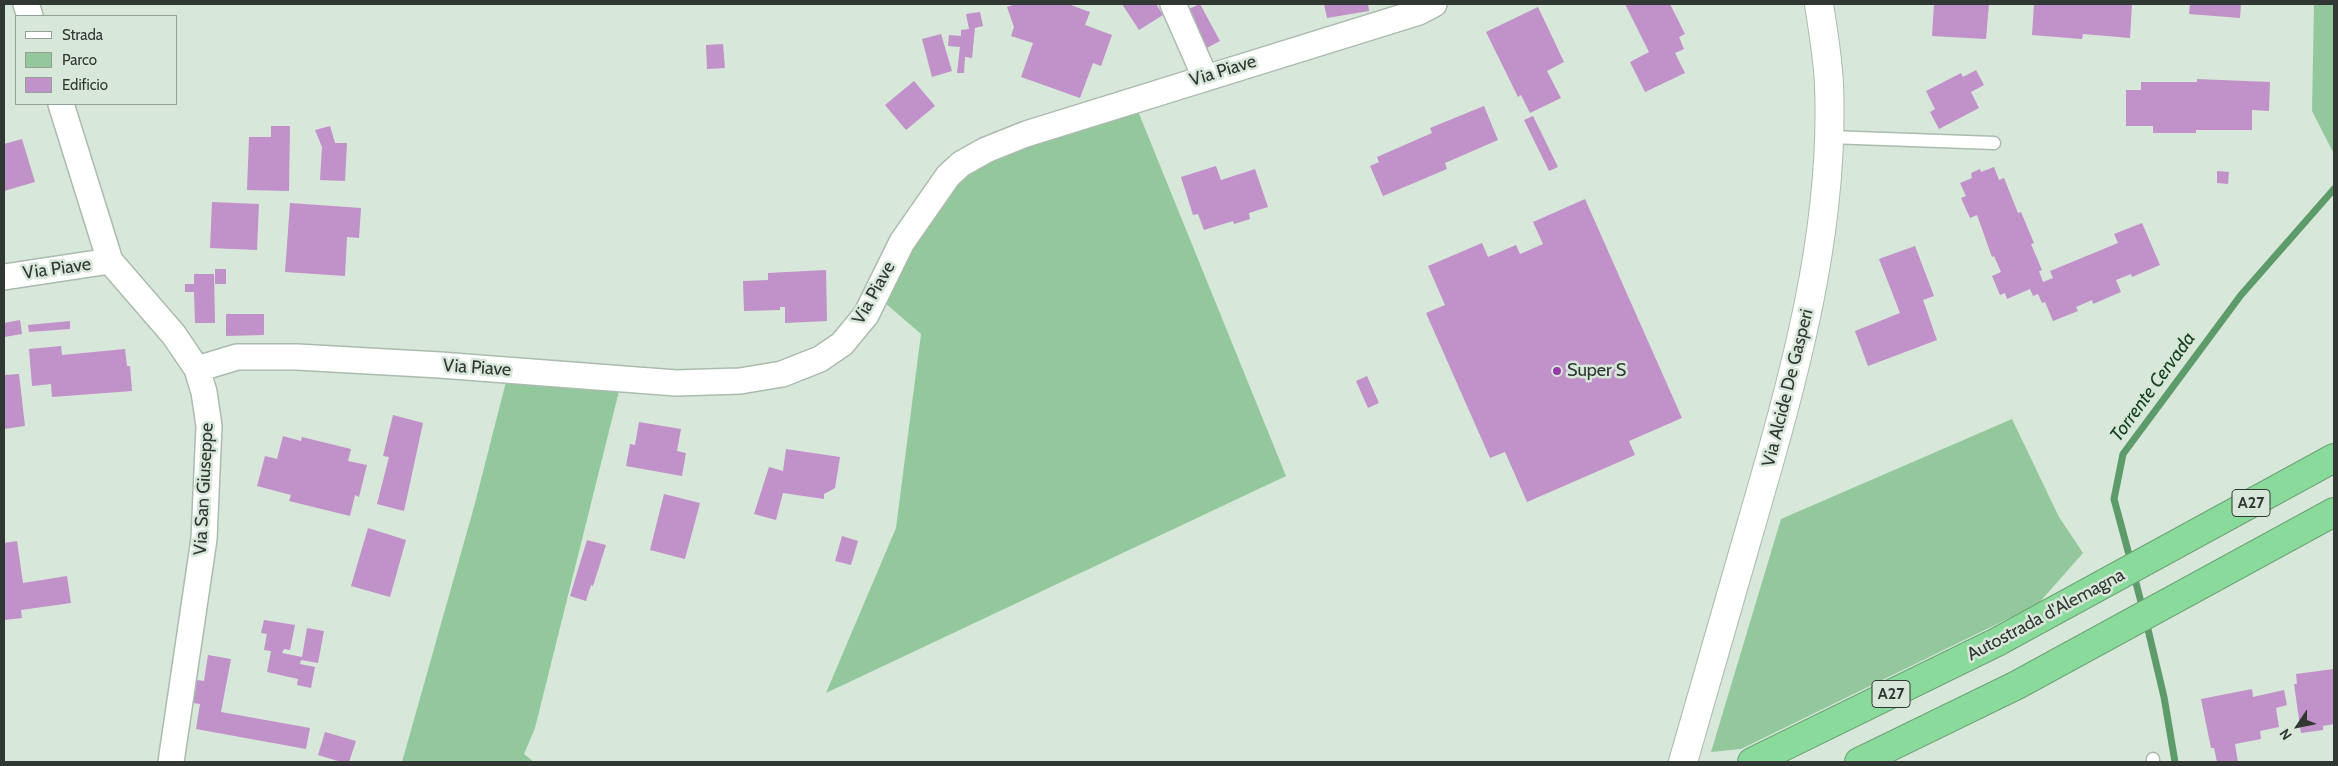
<!DOCTYPE html>
<style>
body{margin:0}
#map{position:relative;width:2338px;height:766px;overflow:hidden;background:#d7e7d9;font-family:Cabin,sans-serif}
canvas{display:block}
.frame{position:absolute;inset:0;border:5px solid #313732;pointer-events:none}
.legend{position:absolute;left:15px;top:15px;width:162px;height:90px;box-sizing:border-box;background:#d7e7d9;border:1px solid #95a196;margin:0;padding:6px 9px;list-style:none;font-size:15px;color:#313732}
.legend li{display:flex;align-items:center;gap:10px;height:25px}
.legend b{width:25px;border:1px solid #95a196}
.north{position:absolute;left:2273px;top:701px;width:50px;height:50px;-webkit-text-stroke:4px #d7e7d9;paint-order:stroke;rotate:236deg;font-size:14px;font-weight:700;line-height:20px;text-align:center;color:#313732}
.north::after{content:'';display:block;margin:auto;width:18px;height:22px;background:#313732;clip-path:polygon(50% 0,100% 100%,50% 72%,0 100%)}
</style>
<div id="map">
<canvas width="2338" height="766"></canvas>
<div class="frame"></div>
<ul class="legend">
<li><b style="height:6px;background:#fff"></b>Strada</li>
<li><b style="height:14px;background:#93c89d"></b>Parco</li>
<li><b style="height:14px;background:#c191c9"></b>Edificio</li>
</ul>
<div class="north">N</div>
</div>
<script>
const ctx = document.querySelector('canvas').getContext('2d');
ctx.lineJoin = 'round';
function fill(path, color) { ctx.fillStyle = color; ctx.fill(path, 'evenodd'); }
function stroke(path, color, width, dash) { ctx.strokeStyle = color; ctx.lineWidth = width; ctx.lineCap = dash ? 'butt' : 'round'; ctx.setLineDash(dash || []); ctx.stroke(path); }
function label(font, color, halo, rows, align = 'center') {
  ctx.font = font + ' Cabin,sans-serif'; ctx.lineWidth = 5; ctx.setLineDash([]); ctx.textBaseline = 'middle'; ctx.strokeStyle = halo; ctx.fillStyle = color; for (const [text, x, y, turn = 0] of rows) {
    ctx.save(); ctx.translate(x, y); ctx.rotate((+turn || 0) * Math.PI / 180); ctx.textAlign = isNaN(turn) ? turn : align; if (halo) ctx.strokeText(text, 0, 0); ctx.fillText(text, 0, 0); ctx.restore();
  }
}
const green = new Path2D(`
 M 2314,4 L 2334,4 L 2334,154 L 2312,111 Z
 M 1133,99 L 1286,476 L 826,693 L 896,528 L 921,334 L 876,295 L 948,176 Z
 M 509,370 L 622,379 L 535,728 L 524,754 L 534,762 L 402,762 L 474,507 Z
 M 2012,419 L 2059,517 L 2083,553 L 2038,604 L 1741,749 L 1711,752 L 1781,519 Z`);
const stream = new Path2D(`
 M 2131,562 L 2114,499 L 2123,454 L 2241,295 L 2334,189
 M 2134,575 L 2143,610
 M 2146,621 L 2164,697 L 2175,762`);
const building = new Path2D(`
 M 1016,4 L 1068,4 L 1090,12 L 1085,25 L 1112,35 L 1101,66 L 1093,63 L 1080,98 L 1021,77 L 1033,43 L 1011,36 L 1014,27 L 1007,7 Z
 M 1122,4 L 1156,4 L 1163,15 L 1139,30 Z
 M 1200,4 L 1220,41 L 1201,51 L 1182,12 Z
 M 1324,4 L 1368,4 L 1369,11 L 1327,18 Z
 M 1625,4 L 1670,4 L 1685,34 L 1679,37 L 1684,49 L 1675,53 L 1685,73 L 1645,92 L 1630,62 L 1649,52 Z
 M 1934,4 L 1989,4 L 1986,39 L 1932,36 Z
 M 2034,4 L 2132,4 L 2130,38 L 2083,34 L 2082,39 L 2032,35 Z
 M 2190,4 L 2241,4 L 2240,18 L 2189,14 Z
 M 1538,7 L 1564,62 L 1547,71 L 1561,98 L 1530,113 L 1521,95 L 1518,97 L 1486,32 Z
 M 980,12 L 983,26 L 975,28 L 972,58 L 965,57 L 964,73 L 957,73 L 960,47 L 948,46 L 949,35 L 961,36 L 961,30 L 969,29 L 966,14 Z
 M 941,34 L 952,71 L 932,77 L 922,39 Z
 M 723,44 L 725,68 L 707,69 L 706,45 Z
 M 1976,70 L 1984,85 L 1971,92 L 1979,108 L 1939,129 L 1930,112 L 1935,109 L 1926,91 L 1961,73 L 1963,77 Z
 M 2197,79 L 2270,82 L 2269,111 L 2252,110 L 2252,130 L 2196,130 L 2196,133 L 2153,133 L 2153,126 L 2126,126 L 2126,90 L 2141,90 L 2141,82 L 2197,82 Z
 M 914,81 L 935,106 L 906,130 L 885,105 Z
 M 1484,106 L 1498,140 L 1445,163 L 1447,169 L 1383,196 L 1370,166 L 1379,162 L 1377,157 L 1432,133 L 1430,128 Z
 M 1533,116 L 1558,167 L 1549,171 L 1524,120 Z
 M 271,126 L 290,126 L 289,191 L 247,190 L 249,137 L 271,137 Z
 M 330,126 L 335,143 L 347,143 L 345,181 L 320,180 L 322,147 L 315,130 Z
 M 22,139 L 35,182 L 4,191 L 4,144 Z
 M 1216,166 L 1221,180 L 1255,169 L 1268,207 L 1249,213 L 1250,219 L 1234,224 L 1233,221 L 1204,230 L 1198,214 L 1193,215 L 1181,177 Z
 M 1994,167 L 1999,180 L 2004,178 L 2018,213 L 2021,212 L 2034,243 L 2031,244 L 2042,270 L 2039,271 L 2043,282 L 2053,278 L 2050,271 L 2118,243 L 2114,234 L 2142,223 L 2160,265 L 2132,277 L 2131,274 L 2116,280 L 2121,292 L 2093,304 L 2092,300 L 2076,307 L 2078,311 L 2053,321 L 2045,302 L 2042,303 L 2038,294 L 2033,296 L 2030,289 L 2007,299 L 2005,293 L 2000,295 L 1992,276 L 2001,272 L 1994,256 L 1992,257 L 1977,215 L 1970,218 L 1961,198 L 1966,196 L 1960,183 L 1972,178 L 1971,173 L 1980,169 L 1981,172 Z
 M 2217,171 L 2229,172 L 2228,184 L 2217,183 Z
 M 1585,199 L 1682,418 L 1629,441 L 1635,455 L 1527,502 L 1505,452 L 1490,458 L 1426,313 L 1445,305 L 1428,266 L 1482,243 L 1488,257 L 1516,245 L 1520,254 L 1543,244 L 1533,222 Z
 M 212,202 L 259,204 L 257,250 L 210,248 Z
 M 290,203 L 361,208 L 359,238 L 347,237 L 345,276 L 285,272 Z
 M 1915,246 L 1934,296 L 1923,300 L 1937,340 L 1868,366 L 1855,331 L 1900,313 L 1879,259 Z
 M 215,269 L 226,269 L 226,284 L 215,284 Z
 M 826,270 L 827,321 L 785,323 L 785,307 L 780,307 L 780,310 L 744,311 L 743,281 L 768,280 L 768,273 Z
 M 194,274 L 214,274 L 215,323 L 195,323 L 194,292 L 185,292 L 185,284 L 194,284 Z
 M 226,314 L 264,314 L 264,335 L 226,336 Z
 M 20,320 L 22,334 L 4,337 L 4,323 Z
 M 70,321 L 70,329 L 29,332 L 28,325 Z
 M 61,346 L 62,355 L 125,349 L 127,366 L 130,366 L 132,391 L 52,397 L 51,384 L 32,386 L 29,349 Z
 M 19,374 L 25,426 L 4,429 L 4,375 Z
 M 1367,376 L 1379,403 L 1368,408 L 1356,381 Z
 M 393,415 L 423,423 L 404,511 L 377,504 L 389,457 L 383,456 Z
 M 639,422 L 681,429 L 677,451 L 686,453 L 682,476 L 626,466 L 630,444 L 635,445 Z
 M 283,436 L 301,441 L 302,437 L 351,449 L 348,461 L 367,465 L 359,497 L 355,495 L 350,516 L 289,501 L 291,495 L 257,486 L 265,456 L 277,459 Z
 M 786,449 L 840,457 L 835,488 L 824,494 L 824,499 L 783,493 L 776,520 L 754,514 L 769,467 L 783,471 Z
 M 664,494 L 700,503 L 685,559 L 650,550 Z
 M 368,528 L 406,540 L 390,597 L 351,586 Z
 M 842,536 L 858,541 L 851,565 L 835,561 Z
 M 587,540 L 606,545 L 593,586 L 591,585 L 586,601 L 570,596 Z
 M 17,541 L 23,583 L 67,576 L 71,603 L 21,610 L 22,618 L 4,620 L 4,543 Z
 M 264,620 L 295,625 L 290,650 L 284,649 L 282,653 L 302,657 L 307,628 L 324,631 L 318,663 L 301,660 L 300,664 L 315,667 L 311,688 L 297,685 L 298,679 L 267,672 L 271,651 L 264,650 L 267,634 L 261,633 Z
 M 208,655 L 231,659 L 221,712 L 310,728 L 306,749 L 196,729 L 200,704 L 193,703 L 197,680 L 204,681 Z
 M 2334,669 L 2334,724 L 2323,726 L 2323,730 L 2301,733 L 2294,684 L 2297,684 L 2296,674 Z
 M 2252,689 L 2253,697 L 2284,690 L 2287,705 L 2276,708 L 2279,727 L 2260,731 L 2261,739 L 2235,744 L 2238,762 L 2217,762 L 2214,748 L 2211,748 L 2201,699 Z
 M 325,732 L 356,741 L 349,762 L 341,762 L 318,755 Z`);
const lane = new Path2D(`
 M 1829,137 L 1994,143
 M 2153,759 L 2153,762`);
const street = new Path2D(`
 M 26,4 L 30,16
 M 1173,4 L 1205,77
 M 61,104 L 110,261 L 174,335 L 197,369 L 204,392 L 209,426 L 204,539 L 171,762
 M 4,277 L 110,261
 M 197,369 L 237,357 L 297,357 L 440,365 L 676,383 L 740,381 L 782,374 L 820,359 L 842,344 L 866,315 L 902,242 L 948,176 L 961,164 L 986,150 L 1026,134 L 1419,12 L 1434,4`);
const secondary = new Path2D(`
 M 1683,762 C 1706,682 1729,602 1752,522 C 1793,380 1835,235 1829,85 C 1828,58 1823,31 1819,4`);
const highway = new Path2D(`
 M 1752,762 L 1997,642 L 2334,458
 M 1859,762 L 2017,685 L 2334,512`);
const markers = [
 [1557,371,5,"#973ca6"]
];
const shields = [
 [2251,503,38],
 [1891,694,38]
];
const shieldNames = [
 ["A27",2251,503],
 ["A27",1891,694]
];
const streetNames = [
 ["Via Piave",1223,71,-17],
 ["Via Piave",57,269,-8],
 ["Via Piave",874,293,-61],
 ["Via Piave",477,368,4],
 ["Via Alcide De Gasperi",1788,388,-76],
 ["Via San Giuseppe",204,489,-87],
 ["Autostrada d'Alemagna",2046,615,-28]
];
const poiNames = [
 ["Super S",1567,371]
];
const waterNames = [
 ["Torrente Cervada",2153,387,-54]
];
fill(green, '#93c89d');
stroke(stream, '#5e9b6b', 7);
fill(building, '#c191c9');
stroke(lane, '#abbbae', 15);
stroke(street, '#abbbae', 28);
stroke(secondary, '#abbbae', 30);
stroke(highway, '#6ba276', 30);
stroke(lane, '#fff', 12);
stroke(street, '#fff', 25);
stroke(secondary, '#fff', 28);
stroke(highway, '#8adb9b', 28);
for (const [x, y, r, color] of markers) { const dot = new Path2D(); dot.arc(x, y, r, 0, 2 * Math.PI); ctx.fillStyle = color; ctx.fill(dot); stroke(dot, '#d7e7d9', 2); }
for (const [x, y, w] of shields) { const box = new Path2D(); box.roundRect(x - w / 2, y - 13.5, w, 27, 4); ctx.fillStyle = '#d7e7d9'; ctx.fill(box); stroke(box, '#313732', 1); }
label('bold 16px', '#313732', null, shieldNames);
label('18px', '#313732', '#d7e7d9', streetNames);
label('18px', '#313732', '#d7e7d9', poiNames, 'left');
label('italic 19px', '#154322', '#d7e7d9', waterNames);
</script>
